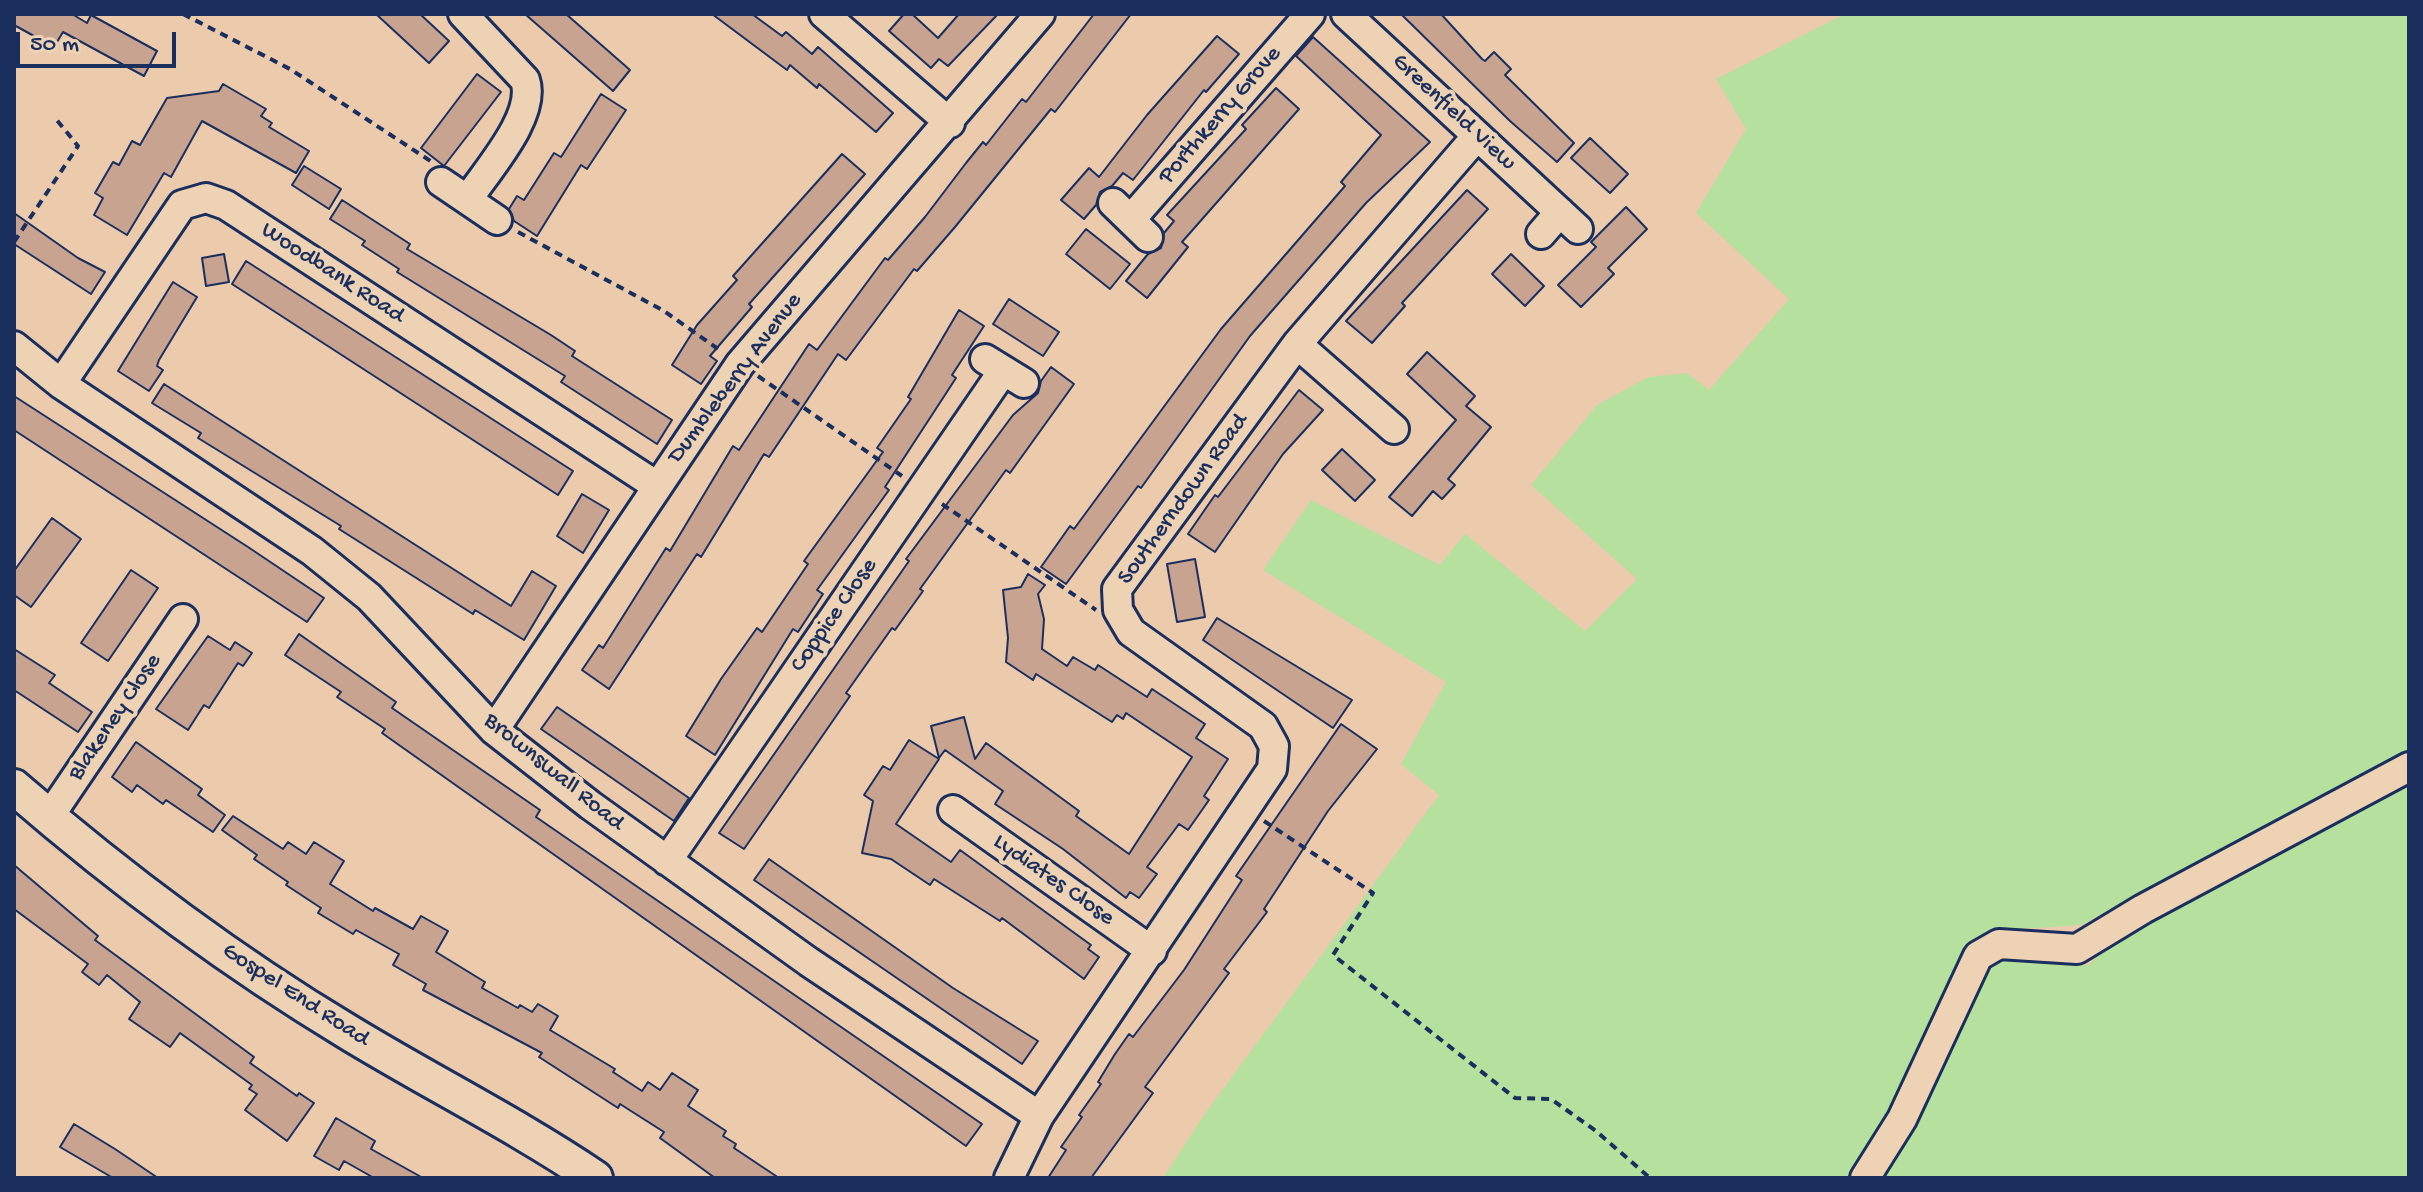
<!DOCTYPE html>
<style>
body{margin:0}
#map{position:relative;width:2423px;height:1192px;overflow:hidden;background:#eccaac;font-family:"Gochi Hand",sans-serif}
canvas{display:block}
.frame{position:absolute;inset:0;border:16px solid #1b2f5e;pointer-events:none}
.scale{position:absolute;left:16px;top:32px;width:160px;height:36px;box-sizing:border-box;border:4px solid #1b2f5e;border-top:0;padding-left:10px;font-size:24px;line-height:28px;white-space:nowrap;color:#1b2f5e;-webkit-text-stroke:6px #edd2b4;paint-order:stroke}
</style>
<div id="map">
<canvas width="2423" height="1192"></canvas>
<div class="frame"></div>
<div class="scale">50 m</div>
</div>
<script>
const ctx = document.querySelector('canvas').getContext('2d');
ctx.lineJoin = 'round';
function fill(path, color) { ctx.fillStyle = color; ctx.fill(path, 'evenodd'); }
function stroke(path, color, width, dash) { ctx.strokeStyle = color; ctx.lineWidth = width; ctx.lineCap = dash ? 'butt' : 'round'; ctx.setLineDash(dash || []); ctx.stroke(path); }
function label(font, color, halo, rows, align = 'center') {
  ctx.font = font + ' "Gochi Hand",sans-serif'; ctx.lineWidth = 8; ctx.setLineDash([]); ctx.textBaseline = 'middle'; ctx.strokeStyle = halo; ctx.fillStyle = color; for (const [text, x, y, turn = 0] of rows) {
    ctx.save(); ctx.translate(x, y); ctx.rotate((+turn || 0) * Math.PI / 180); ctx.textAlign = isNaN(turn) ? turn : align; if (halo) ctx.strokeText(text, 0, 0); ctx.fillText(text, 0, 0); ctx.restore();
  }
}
const green = new Path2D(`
 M 1845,14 L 2409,14 L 2409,755 L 2081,925 L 1992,931 L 1973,945 L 1907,1085 L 1849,1178 L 1163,1178 L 1204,1115 L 1439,795 L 1401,764 L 1446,682 L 1263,570 L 1311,500 L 1440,565 L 1465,534 L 1585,631 L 1637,579 L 1531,485 L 1597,405 L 1648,377 L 1687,373 L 1709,390 L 1789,299 L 1696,213 L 1746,129 L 1716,79 Z
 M 2409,783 L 2409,1178 L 1878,1178 L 1986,969 L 2006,959 L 2089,965 L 2106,947 Z`);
const building = new Path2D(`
 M 14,14 L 72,14 L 87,23 L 91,15 L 157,51 L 144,76 L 63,32 L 54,47 L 14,25 Z
 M 376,14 L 420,14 L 449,41 L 429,63 Z
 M 525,14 L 566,14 L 630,70 L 613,91 Z
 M 712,14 L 752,14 L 782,36 L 786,32 L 812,54 L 818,47 L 893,113 L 876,132 L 819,84 L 817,88 L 790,65 L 787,70 Z
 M 904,14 L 912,14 L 938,38 L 959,14 L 998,14 L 948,66 L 939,59 L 931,68 L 889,31 Z
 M 1094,14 L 1131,14 L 1055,112 L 1051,109 L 955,227 L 917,271 L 914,269 L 846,360 L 838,354 L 769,457 L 764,454 L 701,557 L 697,554 L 609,689 L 582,670 L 599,645 L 603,648 L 666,548 L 670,551 L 733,446 L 739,450 L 809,344 L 817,350 L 885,258 L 888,260 L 925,217 L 966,163 L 983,142 L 986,145 L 1022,99 L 1026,102 Z
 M 1401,14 L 1441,14 L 1482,59 L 1485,61 L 1494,52 L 1511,69 L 1505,75 L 1574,143 L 1557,162 L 1510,121 Z
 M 1217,36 L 1239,54 L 1206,92 L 1204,90 L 1133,180 L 1123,173 L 1112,186 L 1100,192 L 1096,205 L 1084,219 L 1061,200 L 1089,168 L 1099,177 L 1147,115 Z
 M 1313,37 L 1430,142 L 1366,203 L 1250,336 L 1141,488 L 1138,486 L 1066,584 L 1041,567 L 1070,526 L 1074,529 L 1221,329 L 1345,186 L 1341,182 L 1381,135 L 1296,56 Z
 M 477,74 L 501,92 L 444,166 L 421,148 Z
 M 223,84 L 266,109 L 261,116 L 272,123 L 269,127 L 309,151 L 296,173 L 202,121 L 171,177 L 164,173 L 127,235 L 94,215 L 103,198 L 95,193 L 113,162 L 119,165 L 132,141 L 140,145 L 167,98 L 219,91 Z
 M 1276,88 L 1299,109 L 1182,242 L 1188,247 L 1147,298 L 1126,281 L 1148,254 L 1161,248 L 1164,233 L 1174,221 L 1167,215 L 1246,129 L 1242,125 Z
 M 601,94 L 626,110 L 587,169 L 581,165 L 537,236 L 514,221 L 509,209 L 517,196 L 524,200 L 554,153 L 561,157 Z
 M 1590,138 L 1628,174 L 1610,193 L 1571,158 Z
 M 842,154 L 865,174 L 749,304 L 752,307 L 710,356 L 717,361 L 701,384 L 672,365 L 697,325 L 737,280 L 733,276 Z
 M 304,166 L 341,189 L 329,209 L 292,185 Z
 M 1467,190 L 1488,209 L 1402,303 L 1405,306 L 1372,343 L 1346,321 Z
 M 342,200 L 410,244 L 407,249 L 551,335 L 575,351 L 572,356 L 672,420 L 657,444 L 561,382 L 565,376 L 397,272 L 399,269 L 362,245 L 365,241 L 330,219 Z
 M 1626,207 L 1647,229 L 1608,268 L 1614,274 L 1581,307 L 1558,285 L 1596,247 L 1591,242 Z
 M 14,213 L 78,258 L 105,272 L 91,294 L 14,244 Z
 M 1086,229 L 1130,264 L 1110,289 L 1066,254 Z
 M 224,254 L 229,282 L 206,286 L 202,258 Z
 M 1511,254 L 1544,286 L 1525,306 L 1492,274 Z
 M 246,261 L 573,471 L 558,495 L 232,284 Z
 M 173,282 L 197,297 L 159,360 L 157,366 L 163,370 L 149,391 L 118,371 Z
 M 1009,299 L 1059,332 L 1043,356 L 993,324 Z
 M 959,310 L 984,326 L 952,375 L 956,378 L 885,487 L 889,490 L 817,590 L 823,594 L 798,632 L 793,629 L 715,755 L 686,736 L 721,679 L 757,628 L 762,632 L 808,564 L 804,561 L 883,452 L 877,448 L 911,399 L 908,397 Z
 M 1427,352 L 1475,396 L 1466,406 L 1491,427 L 1448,479 L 1455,485 L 1442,499 L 1433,491 L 1412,516 L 1389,497 L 1456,420 L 1407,374 Z
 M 1051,367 L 1074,384 L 1010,473 L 1006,470 L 920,589 L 923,591 L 895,630 L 892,628 L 846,693 L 850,696 L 744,849 L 719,833 L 909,561 L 906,559 L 1013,415 L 1038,393 L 1041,381 Z
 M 164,384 L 511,606 L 532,571 L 556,586 L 524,640 L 475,610 L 473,614 L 339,529 L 341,526 L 198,438 L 201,433 L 152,403 Z
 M 1299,390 L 1323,410 L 1283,454 L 1215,552 L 1188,534 L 1215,495 L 1218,497 Z
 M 14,396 L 248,547 L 324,598 L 307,622 L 14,430 Z
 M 1342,449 L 1375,480 L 1355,501 L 1322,470 Z
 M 582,494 L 609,510 L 583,553 L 557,536 Z
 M 52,518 L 81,539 L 31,607 L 14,595 L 14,571 Z
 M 1195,559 L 1205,617 L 1177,622 L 1167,564 Z
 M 131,570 L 158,588 L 108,661 L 81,643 Z
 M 1028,574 L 1045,585 L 1038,594 L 1044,619 L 1042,649 L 1067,666 L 1073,657 L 1095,670 L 1098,665 L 1147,697 L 1152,689 L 1205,724 L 1196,738 L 1228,759 L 1204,796 L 1209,800 L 1188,830 L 1179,824 L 1147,867 L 1157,874 L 1139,898 L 1130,892 L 1126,898 L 1063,849 L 995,804 L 1003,791 L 945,750 L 939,758 L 931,726 L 964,717 L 975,759 L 986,743 L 1079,811 L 1076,816 L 1129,854 L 1192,757 L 1126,713 L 1123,719 L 1117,715 L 1112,722 L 1036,674 L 1033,680 L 1006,662 L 1008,638 L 1003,590 L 1021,587 Z
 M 1217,618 L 1352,700 L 1333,728 L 1203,640 Z
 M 299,634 L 396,702 L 392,708 L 540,810 L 536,817 L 982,1124 L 966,1146 L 382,733 L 385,729 L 337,697 L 341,692 L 285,655 Z
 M 208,636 L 230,650 L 235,642 L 252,653 L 243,666 L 238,663 L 209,708 L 204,705 L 188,730 L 156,709 Z
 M 14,649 L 55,675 L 49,683 L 92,712 L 78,732 L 14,690 Z
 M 557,707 L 689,798 L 674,821 L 541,729 Z
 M 1341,724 L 1377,749 L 1328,811 L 1264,909 L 1267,912 L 1224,969 L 1229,973 L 1145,1087 L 1153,1093 L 1091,1178 L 1048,1178 L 1066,1150 L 1061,1147 L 1082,1117 L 1079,1115 L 1101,1084 L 1098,1082 L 1115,1054 L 1129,1034 L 1133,1037 L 1184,970 L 1242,880 L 1236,876 Z
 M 909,740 L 939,759 L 896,824 L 951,862 L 960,850 L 1091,945 L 1088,949 L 1099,957 L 1084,979 L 1002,918 L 1000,921 L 934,879 L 930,885 L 891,859 L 862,853 L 873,801 L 864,795 L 883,766 L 890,770 Z
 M 136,742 L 202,789 L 198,795 L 225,815 L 213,832 L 166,800 L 163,804 L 137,785 L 132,792 L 112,777 Z
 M 233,816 L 283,849 L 288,842 L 306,854 L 314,842 L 344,861 L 330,884 L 373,911 L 375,908 L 413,929 L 421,916 L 448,931 L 436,952 L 485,982 L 482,988 L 518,1008 L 520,1005 L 532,1012 L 538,1004 L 558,1016 L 550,1030 L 615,1069 L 613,1072 L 642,1091 L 648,1082 L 660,1090 L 672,1073 L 698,1090 L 688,1106 L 726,1131 L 723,1136 L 736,1144 L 734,1148 L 779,1178 L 715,1178 L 660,1138 L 664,1132 L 620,1104 L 618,1108 L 539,1057 L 542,1053 L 423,990 L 426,984 L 393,965 L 399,954 L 356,930 L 353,934 L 318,913 L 321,908 L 286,885 L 288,882 L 254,859 L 257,855 L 222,830 Z
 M 769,859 L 953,988 L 1038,1041 L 1022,1064 L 754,880 Z
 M 14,865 L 98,936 L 95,940 L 254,1057 L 250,1063 L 297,1096 L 299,1093 L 314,1103 L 287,1141 L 245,1110 L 257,1094 L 249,1089 L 252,1085 L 180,1033 L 170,1047 L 129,1019 L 140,1002 L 107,975 L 99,985 L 82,972 L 88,964 L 14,909 Z
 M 336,1118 L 375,1141 L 371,1149 L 423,1178 L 374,1178 L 344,1161 L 339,1170 L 314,1156 Z
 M 74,1124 L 115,1149 L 158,1178 L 113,1178 L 60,1147 Z`);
const path = new Path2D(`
 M 183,14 L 290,69 L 432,162
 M 518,232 L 664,311 L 721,351
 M 14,242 L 78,146 L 56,119
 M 758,376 L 902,476
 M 942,504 L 1096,610
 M 1264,821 L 1373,893 L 1333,955 L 1515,1098 L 1551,1099 L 1596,1131 L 1650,1178`);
const minor = new Path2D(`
 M 463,14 L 525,80 C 537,115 488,169 468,199
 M 824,14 L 950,123
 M 1346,14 L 1578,229
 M 441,182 L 497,220
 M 1113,203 L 1148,237
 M 1132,218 L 1310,14
 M 1541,234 L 1560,212
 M 1297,344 L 1394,429
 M 14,346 L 61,384 L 312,551 L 369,597 L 494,730 L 590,805 L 809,962 L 1039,1116
 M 985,359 L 1024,383
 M 61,384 L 182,205 L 206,198 L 226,205 L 657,486
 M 494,730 L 740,364 L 1040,14
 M 953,810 L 1152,951
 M 49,817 L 183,619
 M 667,861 L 1003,371
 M 1009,1178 L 1039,1116 L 1272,769 L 1274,746 L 1263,726 L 1131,632 L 1118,610 L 1117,589 L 1297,344 L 1477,136
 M 1865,1178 L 1902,1119 L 1978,956 L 1999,944 L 2077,949 L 2143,909 L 2409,767`);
const major = new Path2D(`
 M 14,787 C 118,877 230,961 348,1032 C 430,1082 515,1124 595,1178`);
const streetNames = [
 ["Greenfield View",1453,113,43],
 ["Porthkerry Grove",1221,116,-49],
 ["Woodbank Road",332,274,33],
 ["Dumbleberry Avenue",736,379,-53],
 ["Southerndown Road",1184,500,-54],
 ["Coppice Close",835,616,-55],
 ["Blakeney Close",116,718,-56],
 ["Brownswall Road",553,773,39],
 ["Lydiates Close",1053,881,35],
 ["Gospel End Road",295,996,33]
];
fill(green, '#b6e09d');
fill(building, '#c7a390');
stroke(building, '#1b2f5e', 2);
stroke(minor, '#1b2f5e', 34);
stroke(major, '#1b2f5e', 40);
stroke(path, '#1b2f5e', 4, [8, 6]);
stroke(minor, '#edd2b4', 28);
stroke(major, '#edd2b4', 34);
label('24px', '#1b2f5e', '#edd2b4', streetNames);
</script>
